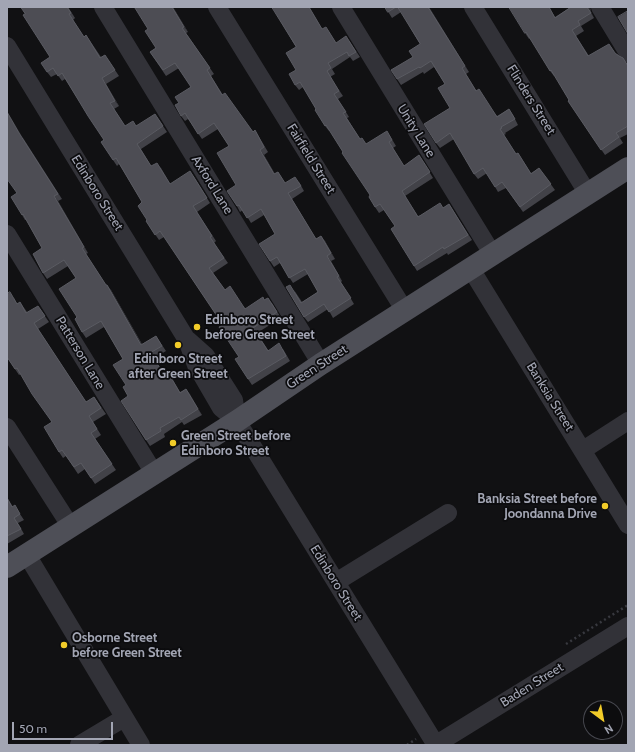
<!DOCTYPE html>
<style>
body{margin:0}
#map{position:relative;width:635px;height:752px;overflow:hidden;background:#111113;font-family:Cabin,sans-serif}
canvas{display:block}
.frame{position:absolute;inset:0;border:8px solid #a2a5b3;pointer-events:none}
.north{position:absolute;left:583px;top:700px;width:40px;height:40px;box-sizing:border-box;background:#0c0c0e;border:1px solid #484950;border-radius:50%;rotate:148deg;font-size:11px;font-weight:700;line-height:16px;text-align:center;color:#a2a5b3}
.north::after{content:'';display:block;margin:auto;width:14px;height:18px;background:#f2cc29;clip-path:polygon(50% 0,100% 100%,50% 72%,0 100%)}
.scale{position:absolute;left:12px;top:722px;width:101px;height:18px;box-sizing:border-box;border:2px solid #a2a5b3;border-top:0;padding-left:5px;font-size:12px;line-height:14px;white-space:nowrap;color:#a2a5b3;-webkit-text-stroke:3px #0c0c0e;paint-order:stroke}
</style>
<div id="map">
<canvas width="635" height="752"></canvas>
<div class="frame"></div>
<div class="north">N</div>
<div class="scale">50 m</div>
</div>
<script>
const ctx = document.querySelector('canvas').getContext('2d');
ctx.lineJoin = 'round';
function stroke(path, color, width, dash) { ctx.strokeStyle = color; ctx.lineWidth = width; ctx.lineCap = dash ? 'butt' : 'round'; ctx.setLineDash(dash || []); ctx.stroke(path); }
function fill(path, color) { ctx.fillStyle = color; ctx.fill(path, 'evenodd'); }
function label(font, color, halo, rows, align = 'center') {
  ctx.font = font + ' Cabin,sans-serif'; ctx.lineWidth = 3.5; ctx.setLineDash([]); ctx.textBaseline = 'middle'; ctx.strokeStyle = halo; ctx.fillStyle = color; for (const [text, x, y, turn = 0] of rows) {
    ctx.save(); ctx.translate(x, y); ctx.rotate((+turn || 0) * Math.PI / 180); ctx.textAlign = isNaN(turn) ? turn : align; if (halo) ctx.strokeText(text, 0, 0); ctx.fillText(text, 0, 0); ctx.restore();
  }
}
const path = new Path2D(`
 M 566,644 L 628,605
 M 407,745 L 416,739`);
const minor = new Path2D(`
 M 103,7 L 321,364
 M 217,7 L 405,311
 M 341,7 L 493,255
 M 473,7 L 588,194
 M 600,7 L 628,53
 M 7,46 L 187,340 L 196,365 L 221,408 L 237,421 L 436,745
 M 7,234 L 154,473
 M 471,269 L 628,525
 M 188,340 L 206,356 L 234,400 L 237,421
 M 7,427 L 71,527
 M 583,450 L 628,421
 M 27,555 L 141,745
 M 336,582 L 448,513
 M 79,745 L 124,718
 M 435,745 L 628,626`);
const major = new Path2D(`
 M 7,567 L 237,421 L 321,364 L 628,168`);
const wall = new Path2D(`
 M 68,7 L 75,18 L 73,20 L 84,37 L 86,35 L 101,57 L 105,55 L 119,76 L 106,84 L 119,106 L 114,109 L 125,126 L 136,126 L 157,117 L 167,132 L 141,149 L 151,166 L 161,168 L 170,184 L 194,177 L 210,203 L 197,212 L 216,241 L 214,243 L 228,263 L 213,273 L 225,290 L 246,309 L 264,300 L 272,303 L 281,318 L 257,333 L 268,350 L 283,349 L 290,361 L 252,385 L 248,379 L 239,357 L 223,325 L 164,237 L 159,240 L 146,221 L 147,220 L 142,202 L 119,164 L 117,166 L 101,142 L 104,140 L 65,79 L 62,81 L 57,74 L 51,77 L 47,72 L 50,57 L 25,14 Z
 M 173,7 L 188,32 L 186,33 L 214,74 L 211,76 L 223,95 L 253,132 L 255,130 L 268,152 L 264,155 L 275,174 L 278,172 L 285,183 L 299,182 L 304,191 L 292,199 L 316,239 L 321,236 L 325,241 L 335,259 L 331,261 L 342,281 L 341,282 L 354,304 L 333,318 L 328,309 L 308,322 L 304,317 L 294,290 L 302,302 L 318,292 L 308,274 L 293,283 L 280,263 L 274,267 L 270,261 L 275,234 L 264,215 L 251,223 L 243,210 L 240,212 L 237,206 L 236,185 L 229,146 L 218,129 L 202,139 L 188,119 L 185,121 L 181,116 L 179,103 L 191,87 L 179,68 L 166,76 L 150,52 L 156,48 L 148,29 Z
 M 272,7 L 309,7 L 322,29 L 329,32 L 336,43 L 350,42 L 360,57 L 353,61 L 350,57 L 332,69 L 335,74 L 330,77 L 343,96 L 338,99 L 349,117 L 347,118 L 360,139 L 366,144 L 390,136 L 396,146 L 393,148 L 404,166 L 419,155 L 433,178 L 405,196 L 418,216 L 443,208 L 449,204 L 472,240 L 448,255 L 447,253 L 417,271 L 414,266 L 395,226 L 384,210 L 379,213 L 375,207 L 370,195 L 343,152 L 330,131 L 329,131 L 325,126 L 316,109 L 303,87 L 299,90 L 295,85 L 296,70 L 296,47 Z
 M 385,7 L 429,7 L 469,72 L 466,74 L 476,90 L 497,116 L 509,109 L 513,115 L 518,125 L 505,133 L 506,134 L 504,135 L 516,154 L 518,153 L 531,173 L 539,168 L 555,190 L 523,212 L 506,188 L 498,192 L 487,173 L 478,179 L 474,174 L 454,139 L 440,148 L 436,143 L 450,108 L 445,84 L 434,67 L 424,74 L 423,72 L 401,85 L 397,79 L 413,57 L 420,44 L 401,12 L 392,18 Z
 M 509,7 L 549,7 L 555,17 L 571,7 L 590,7 L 591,12 L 594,18 L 581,26 L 584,31 L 576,36 L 589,56 L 617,54 L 619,56 L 623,58 L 628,65 L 628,134 L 620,138 L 623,143 L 605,155 L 568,101 L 569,100 L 555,76 L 554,76 L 550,71 L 530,38 L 529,39 L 525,33 Z
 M 23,138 L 62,199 L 58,201 L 88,253 L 86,254 L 106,285 L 107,285 L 111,290 L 142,344 L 156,336 L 166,351 L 154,358 L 162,371 L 170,375 L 180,392 L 186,389 L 202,415 L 184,425 L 182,422 L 164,434 L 165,437 L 150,446 L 146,440 L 128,396 L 126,385 L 123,359 L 104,327 L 86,338 L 82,332 L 77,317 L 76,278 L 68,266 L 47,279 L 43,273 L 42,248 L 26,220 L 25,220 L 22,215 L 17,193 Z
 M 14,298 L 17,304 L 20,302 L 27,312 L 42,312 L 49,322 L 38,329 L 86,402 L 94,397 L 106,414 L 93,422 L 101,435 L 95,439 L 116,470 L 95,484 L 85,469 L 78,474 L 66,456 L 63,458 L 59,452 L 52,422 L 21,374 L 19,375 L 7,357 Z
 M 7,497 L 13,507 L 18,511 L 24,520 L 18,523 L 24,534 L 7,544 Z`);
const shadedWall = new Path2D(`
 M 172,7 L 173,7 L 188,32 L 184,27 Z
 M 428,7 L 429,7 L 469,72 L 465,66 Z
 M 587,7 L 590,7 L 591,12 L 594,18 Z
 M 102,78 L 106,84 L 119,106 L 115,101 Z
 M 7,111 L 23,138 L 62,199 L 19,133 L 7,112 Z
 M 260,150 L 264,155 L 278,180 L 274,174 Z
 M 157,163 L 161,168 L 174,190 L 170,184 Z
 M 54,196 L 58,201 L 88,253 L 84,247 Z
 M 321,236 L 325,241 L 335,259 L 331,253 Z
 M 327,256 L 331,261 L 342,281 Z
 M 107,285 L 111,290 L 145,350 L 141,345 Z
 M 166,369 L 170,375 L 183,398 L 180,393 Z
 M 186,389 L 190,394 L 202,415 L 198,409 Z`);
const building = new Path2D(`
 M 21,7 L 67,7 L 71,13 L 69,14 L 84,37 L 86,35 L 100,58 L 105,55 L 115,70 L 102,78 L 115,101 L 110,103 L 125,126 L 133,121 L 136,126 L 155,114 L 163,126 L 137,144 L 151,166 L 157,163 L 170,184 L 190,171 L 207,198 L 193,206 L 212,236 L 210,237 L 224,258 L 209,268 L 225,290 L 230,286 L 245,309 L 263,297 L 264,300 L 268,298 L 277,312 L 253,328 L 268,351 L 279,343 L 286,356 L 248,379 L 235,359 L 239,357 L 219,327 L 223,325 L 160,231 L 155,235 L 146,221 L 147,220 L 138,206 L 142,202 L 116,158 L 113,160 L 101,142 L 104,140 L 88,116 L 62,73 L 58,76 L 53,68 L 47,72 L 41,63 L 50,57 L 23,15 L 25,14 Z
 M 136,7 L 172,7 L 184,27 L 182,28 L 210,68 L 207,70 L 222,95 L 225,93 L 253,132 L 255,130 L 264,147 L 260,150 L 274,174 L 278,172 L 285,183 L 295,177 L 301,186 L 288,193 L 316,239 L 321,236 L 331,253 L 327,256 L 339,276 L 337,277 L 351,298 L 329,312 L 324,304 L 304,317 L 286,287 L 290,285 L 301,303 L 318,292 L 305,269 L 289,278 L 277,257 L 270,261 L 259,244 L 275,234 L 261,209 L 247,218 L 239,205 L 237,206 L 227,191 L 236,185 L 217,153 L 229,146 L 214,123 L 198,134 L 185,113 L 181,116 L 175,105 L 179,103 L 175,97 L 191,87 L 175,63 L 163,70 L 150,52 L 156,48 L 145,31 L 148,29 L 135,8 Z
 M 272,7 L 309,7 L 322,29 L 326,27 L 336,43 L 346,36 L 356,52 L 349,56 L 347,52 L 328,63 L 331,68 L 327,71 L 339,91 L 334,94 L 346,112 L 343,113 L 360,139 L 362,138 L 366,144 L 387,131 L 392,140 L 389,142 L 404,166 L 419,155 L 430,172 L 402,191 L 418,217 L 440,203 L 443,208 L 449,204 L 468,235 L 444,249 L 443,247 L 414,266 L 391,229 L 395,226 L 380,204 L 375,207 L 369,197 L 370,195 L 342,153 L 343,152 L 326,125 L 325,126 L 315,110 L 316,109 L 300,82 L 295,85 L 289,74 L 296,70 L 286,53 L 296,47 Z
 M 385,7 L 396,7 L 388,12 Z
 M 398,7 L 428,7 L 465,66 L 462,68 L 476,91 L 479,89 L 497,117 L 509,109 L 515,119 L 501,127 L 502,128 L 500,129 L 516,154 L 518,153 L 531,174 L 539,168 L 551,184 L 520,207 L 502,182 L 495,187 L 483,168 L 474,174 L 450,133 L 436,143 L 424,124 L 450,108 L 438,88 L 445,84 L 431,61 L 420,68 L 419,67 L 397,79 L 391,70 L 413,57 L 409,51 L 420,44 Z
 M 509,7 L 549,7 L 555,18 L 571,7 L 587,7 L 591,13 L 578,21 L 580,25 L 572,30 L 588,56 L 609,44 L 615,53 L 619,56 L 623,58 L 628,66 L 628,126 L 616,133 L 619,137 L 601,150 L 568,101 L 569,100 L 551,70 L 550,71 L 526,32 L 525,33 Z
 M 628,11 L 628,34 L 618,17 Z
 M 7,112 L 19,133 L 58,194 L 54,196 L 84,247 L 82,248 L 106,285 L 107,285 L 141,345 L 156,336 L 162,346 L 150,353 L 162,371 L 166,369 L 180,393 L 186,389 L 198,409 L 181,420 L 179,417 L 160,428 L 161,431 L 146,440 L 121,401 L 128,396 L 123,387 L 126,385 L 113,365 L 123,359 L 101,321 L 82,332 L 75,319 L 77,317 L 59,289 L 76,278 L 64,260 L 43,273 L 33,254 L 42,248 L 23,214 L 22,215 L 11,197 L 17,193 L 7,179 Z
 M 10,292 L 17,304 L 20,302 L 26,313 L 38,306 L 45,316 L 34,323 L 86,402 L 94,397 L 101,408 L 89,416 L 97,429 L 91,433 L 112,464 L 91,478 L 81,463 L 74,467 L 62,450 L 59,452 L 44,427 L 52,422 L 32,394 L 17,368 L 15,369 L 7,357 L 7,294 Z
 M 7,498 L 12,507 L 15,505 L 20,514 L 14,518 L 21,529 L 7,536 Z`);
const markers = [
 [197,327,4,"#f2cc29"],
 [178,345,4,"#f2cc29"],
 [173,443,4,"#f2cc29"],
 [605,506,4,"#f2cc29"],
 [64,645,4,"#f2cc29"]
];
const streetNames = [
 ["Flinders Street",531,100,58],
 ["Unity Lane",416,131,58],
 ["Fairfield Street",311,159,58],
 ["Axford Lane",212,185,58],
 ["Edinboro Street",97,193,58],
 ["Patterson Lane",80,353,59],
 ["Green Street",317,367,-33],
 ["Banksia Street",550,397,58],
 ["Edinboro Street",336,583,58],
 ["Baden Street",532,685,-32]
];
const poiNames = [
 ["Edinboro Street",205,320],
 ["before Green Street",205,335],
 ["Edinboro Street",178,359,"center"],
 ["after Green Street",178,374,"center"],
 ["Green Street before",181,436],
 ["Edinboro Street",181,451],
 ["Banksia Street before",597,499,"right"],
 ["Joondanna Drive",597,514,"right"],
 ["Osborne Street",72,638],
 ["before Green Street",72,653]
];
stroke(path, '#38393f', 2.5, [2, 3]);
stroke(minor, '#323238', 18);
stroke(major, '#4e4f57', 22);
fill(wall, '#424248');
fill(shadedWall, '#2a2a2e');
fill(building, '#4d4d54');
stroke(building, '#5a5b62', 1);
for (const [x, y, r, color] of markers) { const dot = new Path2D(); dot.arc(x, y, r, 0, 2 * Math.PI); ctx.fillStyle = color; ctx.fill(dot); stroke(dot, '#0c0c0e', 1.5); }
label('13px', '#a2a5b3', '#0c0c0e', streetNames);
label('bold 13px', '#a2a5b3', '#0c0c0e', poiNames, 'left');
</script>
